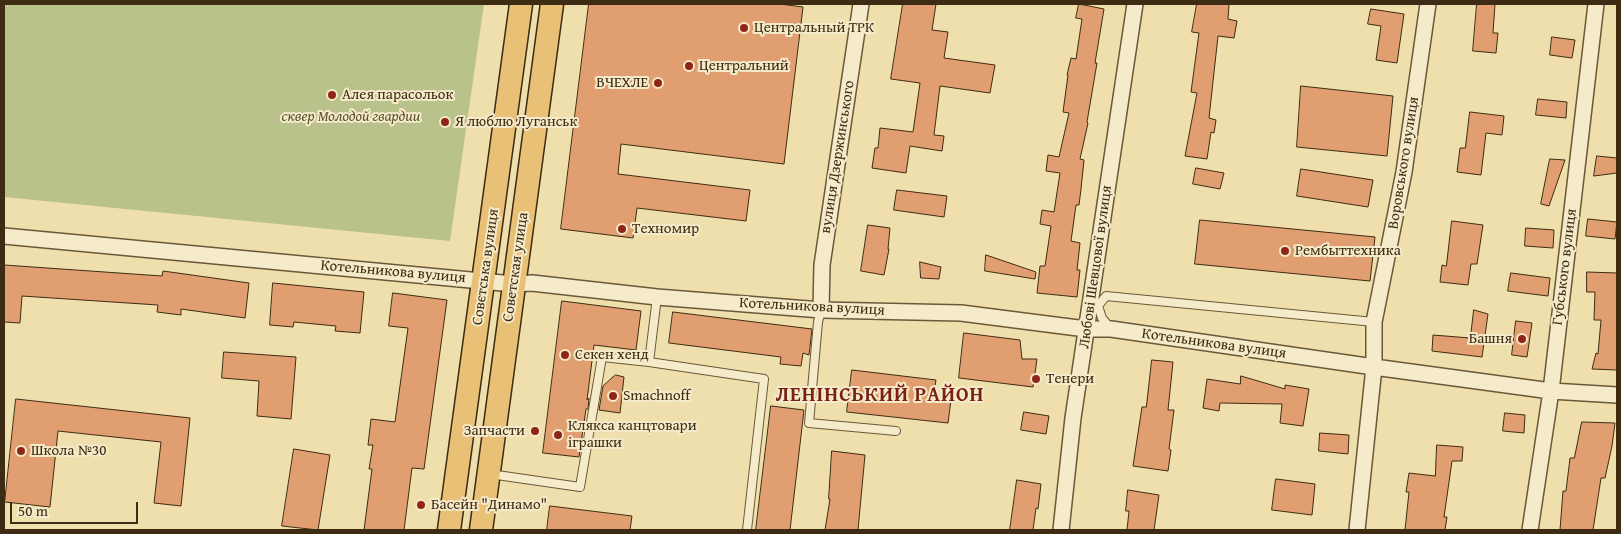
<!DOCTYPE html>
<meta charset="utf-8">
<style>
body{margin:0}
#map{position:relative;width:1621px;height:534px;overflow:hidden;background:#efdfac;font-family:"Gentium Book Plus",serif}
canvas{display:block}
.frame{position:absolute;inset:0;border:5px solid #3e2b13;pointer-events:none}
.scale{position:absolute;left:10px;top:502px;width:128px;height:22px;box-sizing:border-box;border:2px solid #3e2b13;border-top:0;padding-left:6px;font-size:15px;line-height:18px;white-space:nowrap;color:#3e2b13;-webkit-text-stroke:4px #f5eac9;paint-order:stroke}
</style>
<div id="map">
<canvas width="1621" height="534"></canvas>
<div class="frame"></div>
<div class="scale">50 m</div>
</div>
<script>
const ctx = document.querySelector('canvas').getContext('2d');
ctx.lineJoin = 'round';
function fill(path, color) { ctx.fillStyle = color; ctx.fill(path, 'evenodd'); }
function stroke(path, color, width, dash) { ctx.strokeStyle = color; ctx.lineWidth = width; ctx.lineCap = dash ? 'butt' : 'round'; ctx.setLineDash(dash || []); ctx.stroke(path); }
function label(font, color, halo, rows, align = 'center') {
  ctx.font = font + ' "Gentium Book Plus",serif'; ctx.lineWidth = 4; ctx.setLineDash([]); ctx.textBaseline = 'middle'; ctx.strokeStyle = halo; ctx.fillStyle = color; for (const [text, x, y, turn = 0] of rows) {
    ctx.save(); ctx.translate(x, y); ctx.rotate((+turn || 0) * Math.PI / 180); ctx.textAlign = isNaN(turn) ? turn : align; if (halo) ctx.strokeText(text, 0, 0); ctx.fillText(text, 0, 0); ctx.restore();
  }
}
const green = new Path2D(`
 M 4,4 L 484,4 L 450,241 L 4,197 Z`);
const building = new Path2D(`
 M 589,4 L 780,4 L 803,7 L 784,164 L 621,144 L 618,174 L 750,190 L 746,221 L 637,208 L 633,238 L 561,229 Z
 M 903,4 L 936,4 L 932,30 L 948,32 L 944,58 L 995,65 L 990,93 L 940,86 L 934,135 L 944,136 L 942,151 L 910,146 L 906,173 L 872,168 L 875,148 L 878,148 L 880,128 L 913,132 L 920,83 L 891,79 Z
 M 1079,4 L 1104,9 L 1095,63 L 1097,63 L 1087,122 L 1088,123 L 1080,159 L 1084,160 L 1081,189 L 1079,205 L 1076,205 L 1071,241 L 1080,243 L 1077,270 L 1080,270 L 1077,297 L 1037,293 L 1040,266 L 1045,266 L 1051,226 L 1040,224 L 1042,210 L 1054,212 L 1060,173 L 1046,171 L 1048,155 L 1059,157 L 1069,113 L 1063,112 L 1068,75 L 1067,75 L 1071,58 L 1076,59 L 1082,19 L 1076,18 Z
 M 1197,4 L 1229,4 L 1228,19 L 1237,21 L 1234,38 L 1218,36 L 1209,118 L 1216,120 L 1214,133 L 1211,132 L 1207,159 L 1185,156 L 1197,93 L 1191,92 L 1199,33 L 1192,32 Z
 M 1477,4 L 1495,4 L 1493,33 L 1498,33 L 1496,53 L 1473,51 Z
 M 1371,9 L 1404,14 L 1397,63 L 1376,60 L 1381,26 L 1368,24 Z
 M 1552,37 L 1575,40 L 1572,58 L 1550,55 Z
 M 1301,86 L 1393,96 L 1387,156 L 1297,147 Z
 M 1538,99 L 1567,102 L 1566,118 L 1536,115 Z
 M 1470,112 L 1504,116 L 1502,135 L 1486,133 L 1481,175 L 1457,172 L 1460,148 L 1465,148 Z
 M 1597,156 L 1617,158 L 1617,173 L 1594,176 Z
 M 1550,159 L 1565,160 L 1549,206 L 1541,204 Z
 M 1196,168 L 1224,173 L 1220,189 L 1193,184 Z
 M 1301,169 L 1373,180 L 1368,207 L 1297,196 Z
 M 897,190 L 947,196 L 944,217 L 894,210 Z
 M 1588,219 L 1617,222 L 1615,239 L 1586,236 Z
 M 1200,220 L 1375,237 L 1370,281 L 1195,264 Z
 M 1452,221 L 1483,225 L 1477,264 L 1471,264 L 1468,285 L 1440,282 L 1442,265 L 1446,266 Z
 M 868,225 L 890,228 L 888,249 L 889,249 L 884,275 L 861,271 Z
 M 1526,228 L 1554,230 L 1553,248 L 1525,246 Z
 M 986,255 L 1036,272 L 1035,279 L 985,271 Z
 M 920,262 L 941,267 L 939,279 L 921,278 Z
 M 4,265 L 162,276 L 163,271 L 249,283 L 245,318 L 181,309 L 181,315 L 157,312 L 158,305 L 22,296 L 20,323 L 4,322 Z
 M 1587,272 L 1617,273 L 1617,370 L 1592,369 L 1596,353 L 1598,354 L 1601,320 L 1594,320 L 1595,292 L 1587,292 Z
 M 1511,273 L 1550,278 L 1548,296 L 1508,291 Z
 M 273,283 L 364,292 L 360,333 L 335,331 L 336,326 L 294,322 L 293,327 L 270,325 Z
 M 393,293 L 447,300 L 424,469 L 412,468 L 404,530 L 364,530 L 372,469 L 369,469 L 373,445 L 368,445 L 371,419 L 395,422 L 408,328 L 389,326 Z
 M 562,301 L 641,311 L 636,350 L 594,345 L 587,400 L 589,398 L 588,409 L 586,409 L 579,457 L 543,453 Z
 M 1474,310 L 1488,314 L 1482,357 L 1432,351 L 1433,335 L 1470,338 Z
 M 673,312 L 812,329 L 809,355 L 803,353 L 801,366 L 780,364 L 781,357 L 669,343 Z
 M 1516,321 L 1532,323 L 1527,357 L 1512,355 Z
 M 964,333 L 1020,340 L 1022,359 L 1037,359 L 1033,387 L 959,378 Z
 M 224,352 L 296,357 L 291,419 L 257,416 L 259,381 L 222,378 Z
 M 1152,360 L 1173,362 L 1168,410 L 1174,410 L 1169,449 L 1171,450 L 1168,471 L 1133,466 L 1142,407 L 1146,407 Z
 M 852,370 L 936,380 L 933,397 L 951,400 L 948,423 L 847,412 Z
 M 616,375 L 624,377 L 620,413 L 599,410 L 603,386 L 614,376 Z
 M 1241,376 L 1285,389 L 1285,385 L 1309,389 L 1303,426 L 1280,423 L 1282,404 L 1220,403 L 1219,411 L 1203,408 L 1207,379 L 1240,384 Z
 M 16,399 L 190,418 L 181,506 L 154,503 L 161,442 L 58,431 L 50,507 L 5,502 Z
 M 771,406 L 804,410 L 790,530 L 756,530 Z
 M 1024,412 L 1049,416 L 1046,434 L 1021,430 Z
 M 1505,413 L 1525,415 L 1524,433 L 1503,431 Z
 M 1582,422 L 1615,423 L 1612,446 L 1605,478 L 1601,478 L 1593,530 L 1560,530 L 1563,491 L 1566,491 L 1570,458 L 1574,458 Z
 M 1320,433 L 1349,435 L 1348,454 L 1319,451 Z
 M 1437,445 L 1463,447 L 1462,461 L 1452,461 L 1444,517 L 1447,517 L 1445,530 L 1405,530 L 1409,492 L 1406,492 L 1409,473 L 1435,476 Z
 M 294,449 L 330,455 L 318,530 L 282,526 Z
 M 832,451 L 865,455 L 858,530 L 825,530 L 830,499 L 829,499 Z
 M 1276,479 L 1315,484 L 1312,515 L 1272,510 Z
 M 1017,480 L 1041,484 L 1038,509 L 1036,508 L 1033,530 L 1010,530 Z
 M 1128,490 L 1159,495 L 1154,530 L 1127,530 L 1129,511 L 1126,511 Z
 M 550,506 L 632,516 L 630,530 L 547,530 Z`);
const service = new Path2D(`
 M 821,310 L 818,322 L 809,423 L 896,431
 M 1111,329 L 1102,318 L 1098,306 L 1106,296 L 1374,322
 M 649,362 L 657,297
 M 490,474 L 580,487 L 602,357 L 649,362 L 764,379 L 747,530`);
const minor = new Path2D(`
 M 4,236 L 513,284 L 532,283 L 657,297 L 821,310 L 961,313 L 1086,329 L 1111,329 L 1374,367 L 1551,391 L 1617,395
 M 821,310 L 822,265 L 861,4
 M 1061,530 L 1073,418 L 1135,4
 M 1357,530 L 1374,367 L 1374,322 L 1404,172 L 1428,4
 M 1530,530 L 1551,391 L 1596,4`);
const primary = new Path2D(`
 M 449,530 L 521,4
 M 481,530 L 552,4`);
const markers = [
 [744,28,5,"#8f2418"],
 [689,66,5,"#8f2418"],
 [658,83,5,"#8f2418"],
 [332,95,5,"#8f2418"],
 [445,122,5,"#8f2418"],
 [622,229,5,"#8f2418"],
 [1285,251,5,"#8f2418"],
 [1522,339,5,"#8f2418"],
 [565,355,5,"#8f2418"],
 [1036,379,5,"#8f2418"],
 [613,396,5,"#8f2418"],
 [535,431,5,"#8f2418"],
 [558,435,5,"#8f2418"],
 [21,451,5,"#8f2418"],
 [421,505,5,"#8f2418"]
];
const poiNames = [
 ["Центральный ТРК",754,28],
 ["Центральний",699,66],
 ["ВЧЕХЛЕ",648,83,"right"],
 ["Алея парасольок",342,95],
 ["Я люблю Луганськ",455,122],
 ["Техномир",632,229],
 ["Рембыттехника",1295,251],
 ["Башня",1512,339,"right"],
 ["Секен хенд",575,355],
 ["Тенери",1046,379],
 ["Smachnoff",623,396],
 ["Клякса канцтовари",568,426],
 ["іграшки",568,443],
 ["Запчасти",525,431,"right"],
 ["Школа №30",31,451],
 ["Басейн \"Динамо\"",431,505]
];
const parkNames = [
 ["сквер Молодой гвардии",351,117]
];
const streetNames = [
 ["вулиця Дзержинського",838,157,-81],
 ["Воровського вулиця",1404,163,-81],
 ["Совєтська вулиця",486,267,-82],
 ["Советская улица",516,267,-82],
 ["Любові Шевцової вулиця",1096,267,-82],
 ["Губського вулиця",1565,267,-83],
 ["Котельникова вулиця",393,272,5],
 ["Котельникова вулиця",812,307,3],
 ["Котельникова вулиця",1214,344,8]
];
const districtNames = [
 ["ЛЕНІНСЬКИЙ РАЙОН",880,396]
];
fill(green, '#b8c28a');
fill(building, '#e19f71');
stroke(building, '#3e2b13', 1);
stroke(service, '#6a5839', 10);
stroke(minor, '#6a5839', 18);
stroke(primary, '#3e2b13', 25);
stroke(service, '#f5eac9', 8);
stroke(minor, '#f5eac9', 15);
stroke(primary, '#e8c076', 22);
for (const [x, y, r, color] of markers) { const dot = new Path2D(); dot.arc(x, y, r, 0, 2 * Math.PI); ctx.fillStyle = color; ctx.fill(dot); stroke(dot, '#f5eac9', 2); }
label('15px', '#3e2b13', '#f5eac9', poiNames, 'left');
label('italic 15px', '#5c5131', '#f5eac9', parkNames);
label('15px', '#3e2b13', '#f5eac9', streetNames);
ctx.letterSpacing = '1px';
label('bold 20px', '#7a1f14', '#f5eac9', districtNames);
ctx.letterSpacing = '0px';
</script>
